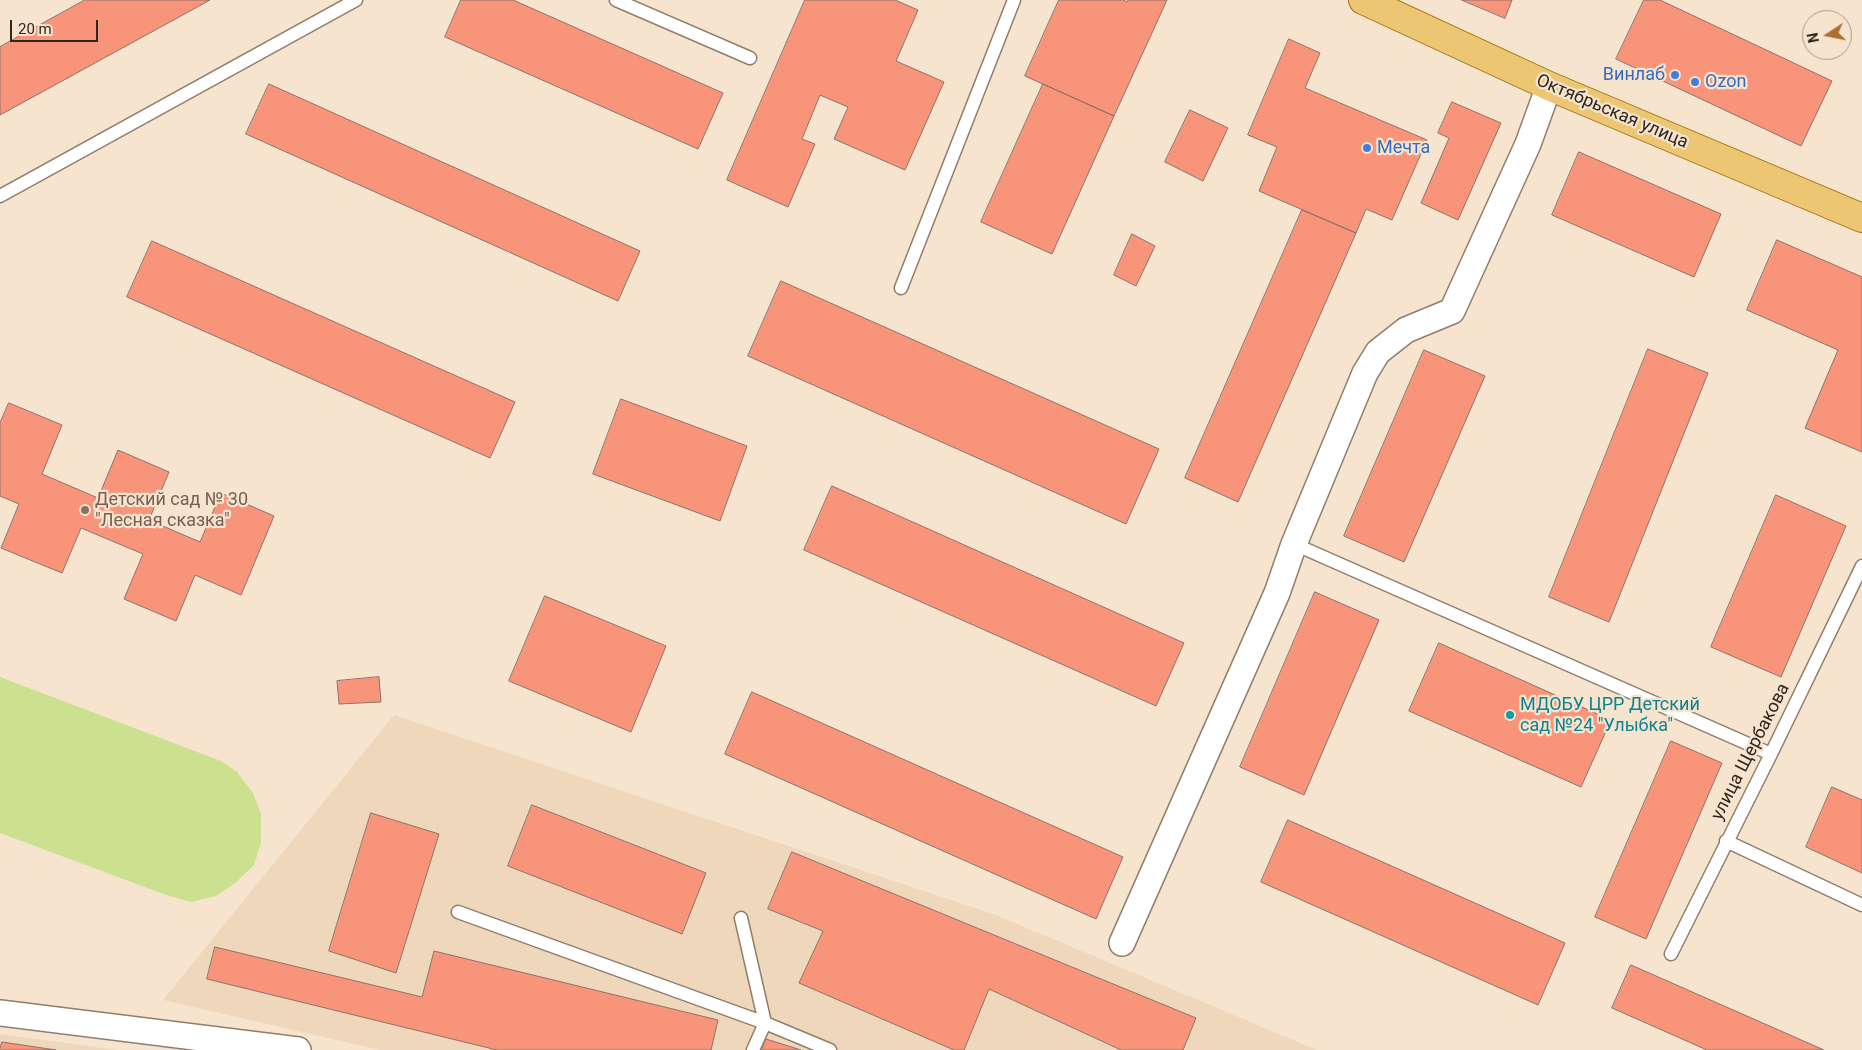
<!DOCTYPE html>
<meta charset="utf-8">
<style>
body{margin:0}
#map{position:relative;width:1862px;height:1050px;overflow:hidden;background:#f7e4cf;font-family:Roboto,sans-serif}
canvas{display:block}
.north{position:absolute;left:1802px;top:10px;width:50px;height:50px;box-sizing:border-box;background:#f7e4cf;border:1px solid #a79889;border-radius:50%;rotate:259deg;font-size:14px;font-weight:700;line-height:20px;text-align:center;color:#2e271f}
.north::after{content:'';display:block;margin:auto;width:18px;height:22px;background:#ab6f32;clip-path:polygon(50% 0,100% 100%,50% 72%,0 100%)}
.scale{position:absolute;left:10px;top:20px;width:88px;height:22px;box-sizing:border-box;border:2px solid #2e271f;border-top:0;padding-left:6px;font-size:15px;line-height:18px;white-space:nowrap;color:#2e271f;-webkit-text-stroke:4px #f7e4cf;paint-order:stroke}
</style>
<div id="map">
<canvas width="1862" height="1050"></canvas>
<div class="north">N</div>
<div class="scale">20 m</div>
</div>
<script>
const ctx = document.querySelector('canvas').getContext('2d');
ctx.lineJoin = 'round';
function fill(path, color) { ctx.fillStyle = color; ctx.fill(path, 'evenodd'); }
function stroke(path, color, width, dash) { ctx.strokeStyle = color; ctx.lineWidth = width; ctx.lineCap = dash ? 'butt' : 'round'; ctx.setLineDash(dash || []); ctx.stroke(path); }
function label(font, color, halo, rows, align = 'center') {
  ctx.font = font + ' Roboto,sans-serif'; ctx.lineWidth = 4.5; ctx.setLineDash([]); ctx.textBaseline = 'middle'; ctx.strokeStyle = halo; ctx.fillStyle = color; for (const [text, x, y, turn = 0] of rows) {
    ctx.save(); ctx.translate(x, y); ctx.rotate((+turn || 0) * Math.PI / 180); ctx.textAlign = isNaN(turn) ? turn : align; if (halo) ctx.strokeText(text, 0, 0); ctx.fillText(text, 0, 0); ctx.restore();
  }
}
const built = new Path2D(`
 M 394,715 L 996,915 L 1317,1050 L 380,1050 L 163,1000 Z
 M 0,1034 L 117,1050 L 0,1050 Z`);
const green = new Path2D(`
 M 0,677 L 221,761 L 237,772 L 253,793 L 261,814 L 261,843 L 254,865 L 234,884 L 216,896 L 191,902 L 166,895 L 0,833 Z`);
const building = new Path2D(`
 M 85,0 L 210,0 L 0,115 L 0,47 Z
 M 461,0 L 513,0 L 723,93 L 698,149 L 445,37 Z
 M 805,0 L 895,0 L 918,10 L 896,61 L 944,82 L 905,170 L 834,139 L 848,107 L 820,95 L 802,139 L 815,144 L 788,207 L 727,180 Z
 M 1059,0 L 1124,0 L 1127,2 L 1128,0 L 1167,0 L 1114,116 L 1025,76 Z
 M 1462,0 L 1512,0 L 1505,18 Z
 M 1644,0 L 1660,0 L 1832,81 L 1801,146 L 1616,59 Z
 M 1289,39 L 1320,53 L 1305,88 L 1427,140 L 1392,220 L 1366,209 L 1356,233 L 1259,191 L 1277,147 L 1248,135 Z
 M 269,84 L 640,251 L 618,301 L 246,134 Z
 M 1043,84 L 1114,116 L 1052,254 L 981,222 Z
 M 1452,102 L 1501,123 L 1458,220 L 1421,203 L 1449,138 L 1438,133 Z
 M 1190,110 L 1228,128 L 1203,181 L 1165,162 Z
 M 1579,152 L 1721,214 L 1694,277 L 1552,215 Z
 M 1302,210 L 1356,233 L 1238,502 L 1185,478 Z
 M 1132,234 L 1155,246 L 1136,286 L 1114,275 Z
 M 1777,240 L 1862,277 L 1862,452 L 1805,428 L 1838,350 L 1747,310 Z
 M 152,241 L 515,402 L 490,458 L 127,297 Z
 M 781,281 L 1159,449 L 1126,524 L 748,356 Z
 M 1648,349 L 1708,373 L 1609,622 L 1549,597 Z
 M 1424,350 L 1485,376 L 1404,562 L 1344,536 Z
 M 621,399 L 747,446 L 720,521 L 593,474 Z
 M 9,403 L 62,425 L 42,474 L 98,498 L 118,450 L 169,472 L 149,520 L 200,542 L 221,493 L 274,516 L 241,595 L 195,575 L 176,621 L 124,599 L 143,554 L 81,528 L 62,573 L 1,548 L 19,504 L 0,496 L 0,423 Z
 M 832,486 L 1184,643 L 1156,706 L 804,550 Z
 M 1776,495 L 1846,526 L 1781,677 L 1711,647 Z
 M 1315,592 L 1379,620 L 1304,795 L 1240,767 Z
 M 545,596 L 666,646 L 631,732 L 509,681 Z
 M 1439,643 L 1611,720 L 1581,787 L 1409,711 Z
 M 379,677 L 381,702 L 339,704 L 337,681 Z
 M 752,692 L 1123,857 L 1096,919 L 725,754 Z
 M 1671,741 L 1722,763 L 1646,939 L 1595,917 Z
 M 1832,787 L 1862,800 L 1862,873 L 1806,847 Z
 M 532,805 L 706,873 L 682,934 L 508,866 Z
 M 371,813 L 439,834 L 396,973 L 329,951 Z
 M 1288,820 L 1565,943 L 1538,1005 L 1261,882 Z
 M 792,852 L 1196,1018 L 1183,1050 L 1121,1050 L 989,989 L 964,1050 L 954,1050 L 799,983 L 823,931 L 768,909 Z
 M 215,947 L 422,997 L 434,951 L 718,1020 L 711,1050 L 497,1050 L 207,979 Z
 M 1631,965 L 1824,1050 L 1707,1050 L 1612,1008 Z
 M 766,1039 L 801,1050 L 762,1050 Z
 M 2,1042 L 56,1050 L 0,1050 Z`);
const lane = new Path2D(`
 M 616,0 L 750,58
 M 0,196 L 356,0
 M 901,288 L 1014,0
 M 1294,544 L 1771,754
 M 1726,841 L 1862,905
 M 458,912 L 765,1023 L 830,1050
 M 741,918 L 765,1023 L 753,1050
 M 1671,954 L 1771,754 L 1862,566`);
const street = new Path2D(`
 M 1122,943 L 1277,593 L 1294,544 L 1365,373 L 1378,352 L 1406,330 L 1452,311 L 1528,144 L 1549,86
 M 0,1013 L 298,1050`);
const primary = new Path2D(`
 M 1363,0 L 1549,86 L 1862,218`);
const markers = [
 [1675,75,5,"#3f7fe0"],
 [1695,82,5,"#3f7fe0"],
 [1367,148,5,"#3f7fe0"],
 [85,510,5,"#8d6e63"],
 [1510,715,5,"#0f9aa8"]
];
const shopNames = [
 ["Винлаб",1665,75,"right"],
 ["Ozon",1705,82],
 ["Мечта",1377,148]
];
const streetNames = [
 ["Октябрьская улица",1612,112,23],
 ["улица Щербакова",1751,752,-63]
];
const educationNames = [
 ["Детский сад № 30",95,500],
 ["\"Лесная сказка\"",95,521]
];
const cultureNames = [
 ["МДОБУ ЦРР Детский",1520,705],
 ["сад №24 \"Улыбка\"",1520,726]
];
fill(built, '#efd7bc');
fill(green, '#cbe18f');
fill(building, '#f79479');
stroke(building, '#8d736b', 1);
stroke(lane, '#8f7e6b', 15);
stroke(street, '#8f7e6b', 28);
stroke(primary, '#a27618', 30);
stroke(lane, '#fff', 12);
stroke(street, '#fff', 25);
stroke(primary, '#ecc673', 28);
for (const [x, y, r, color] of markers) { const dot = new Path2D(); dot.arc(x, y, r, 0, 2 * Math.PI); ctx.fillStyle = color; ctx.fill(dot); stroke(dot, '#f7e4cf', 2); }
label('18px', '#366cbe', '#f7e4cf', shopNames, 'left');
label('18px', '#2e271f', '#f7e4cf', streetNames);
label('18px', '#785e54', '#f7e4cf', educationNames, 'left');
label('18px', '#0d838f', '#f7e4cf', cultureNames, 'left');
</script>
